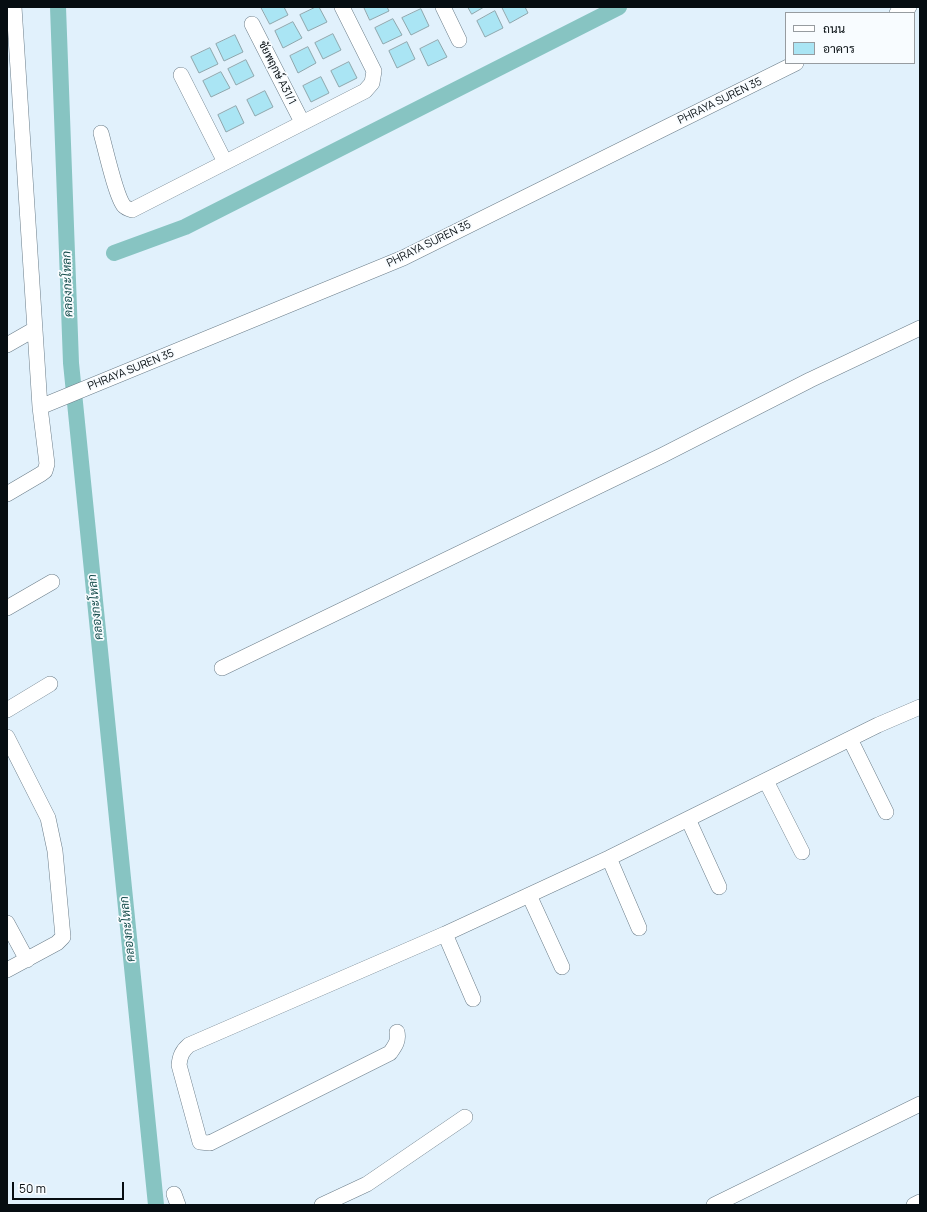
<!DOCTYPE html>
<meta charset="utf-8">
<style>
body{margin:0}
#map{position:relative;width:927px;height:1212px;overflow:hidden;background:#e1f1fc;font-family:Manrope,Sarabun,sans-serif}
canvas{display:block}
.frame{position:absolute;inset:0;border:8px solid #060d11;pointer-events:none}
.legend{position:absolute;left:785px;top:12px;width:130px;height:52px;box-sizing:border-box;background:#f8fcff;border:1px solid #979ca0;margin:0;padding:5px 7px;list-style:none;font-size:12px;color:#060d11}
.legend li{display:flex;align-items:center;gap:8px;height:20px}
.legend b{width:20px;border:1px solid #979ca0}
.scale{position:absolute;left:12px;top:1182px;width:112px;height:18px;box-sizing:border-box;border:2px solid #060d11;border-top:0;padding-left:5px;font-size:12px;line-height:14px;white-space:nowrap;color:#060d11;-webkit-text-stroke:3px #f8fcff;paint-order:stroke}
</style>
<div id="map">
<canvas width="927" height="1212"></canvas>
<div class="frame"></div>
<ul class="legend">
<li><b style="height:5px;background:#fff"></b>ถนน</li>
<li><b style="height:11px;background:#aae5f4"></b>อาคาร</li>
</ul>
<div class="scale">50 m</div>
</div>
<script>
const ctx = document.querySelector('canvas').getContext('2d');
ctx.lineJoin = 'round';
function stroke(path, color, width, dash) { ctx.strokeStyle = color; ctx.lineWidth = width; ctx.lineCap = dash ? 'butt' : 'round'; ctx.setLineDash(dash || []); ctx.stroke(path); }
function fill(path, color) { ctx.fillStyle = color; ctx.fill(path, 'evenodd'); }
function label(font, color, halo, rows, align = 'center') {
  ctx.font = font + ' Manrope,Sarabun,sans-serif'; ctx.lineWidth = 3.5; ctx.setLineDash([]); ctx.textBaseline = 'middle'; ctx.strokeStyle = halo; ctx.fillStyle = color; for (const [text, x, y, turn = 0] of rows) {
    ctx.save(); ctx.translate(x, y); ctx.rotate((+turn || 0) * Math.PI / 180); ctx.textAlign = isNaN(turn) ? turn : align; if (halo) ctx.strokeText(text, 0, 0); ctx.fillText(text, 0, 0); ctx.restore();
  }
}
const canal = new Path2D(`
 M 58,7 L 71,363 L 156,1205
 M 114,253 L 185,227 L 619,7`);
const building = new Path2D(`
 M 261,7 L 284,7 L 288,15 L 270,24 Z
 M 316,7 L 319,7 L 327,22 L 308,31 L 300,15 Z
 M 364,7 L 387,7 L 389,11 L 370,20 Z
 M 468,7 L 484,7 L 472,14 Z
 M 502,7 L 525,7 L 528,13 L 510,23 Z
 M 421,9 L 429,26 L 411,35 L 402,18 Z
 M 495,11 L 503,28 L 485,37 L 477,21 Z
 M 393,19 L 402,35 L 383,44 L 375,28 Z
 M 293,22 L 302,38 L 283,48 L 275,31 Z
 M 333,34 L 341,50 L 323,59 L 315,43 Z
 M 235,35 L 243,52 L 224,61 L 216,44 Z
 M 438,40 L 447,57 L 428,66 L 420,49 Z
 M 407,42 L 415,59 L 397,68 L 389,51 Z
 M 308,47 L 316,63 L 298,73 L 290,56 Z
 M 210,48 L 218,64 L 199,73 L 191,57 Z
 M 246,60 L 254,76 L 236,85 L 228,69 Z
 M 349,62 L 357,78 L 339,87 L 331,71 Z
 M 221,72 L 230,88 L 211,97 L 203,81 Z
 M 321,77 L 329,93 L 311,102 L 303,86 Z
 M 265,91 L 273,107 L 255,116 L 247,100 Z
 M 236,106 L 244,123 L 226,132 L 218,115 Z`);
const street = new Path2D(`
 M 14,7 L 40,407 L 403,258 L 796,63
 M 443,7 L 459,40
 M 897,13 L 909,7
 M 252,24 L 302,122
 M 181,75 L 225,162
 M 101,133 C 105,147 116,197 124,206 C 126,208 129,209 132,210 L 365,91 L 372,83 L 374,71 L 342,7
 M 7,345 L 35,329
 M 7,494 L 41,474 L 45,471 L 47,464 L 40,407
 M 7,608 L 52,582
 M 222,668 L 663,455 L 810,380 L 920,328
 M 7,710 L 50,684
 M 7,737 L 48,818 L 55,851 L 63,937 L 57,943 L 7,970
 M 850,739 L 886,812
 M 766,781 L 802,852
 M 688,819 L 719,887
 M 609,858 L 639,928
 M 529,895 L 562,967
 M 7,923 L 27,960
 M 473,999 L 445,934 L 609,858 L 878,725 L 920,707
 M 397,1032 C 399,1041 395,1046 390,1053 L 210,1143 L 200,1142 L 179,1065 C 180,1056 182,1051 189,1045 L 445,934
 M 174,1194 L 178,1205
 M 322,1205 L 367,1184 L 465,1117
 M 714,1205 L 920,1104
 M 914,1205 L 920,1202`);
const streetNames = [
 ["ชัยพฤกษ์ A31/1",277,73,63],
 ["PHRAYA SUREN 35",720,101,-26],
 ["PHRAYA SUREN 35",429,244,-26],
 ["PHRAYA SUREN 35",131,370,-22]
];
const waterNames = [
 ["คลองกะโหลก",68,284,-92],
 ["คลองกะโหลก",96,607,-96],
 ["คลองกะโหลก",128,929,-96]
];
stroke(canal, '#87c4c2', 16);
fill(building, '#aae5f4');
stroke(building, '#8ea6ac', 1);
stroke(street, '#6b7d89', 16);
stroke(street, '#fff', 15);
label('11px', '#060d11', '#f8fcff', streetNames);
label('italic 12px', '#154c4b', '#f8fcff', waterNames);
</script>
